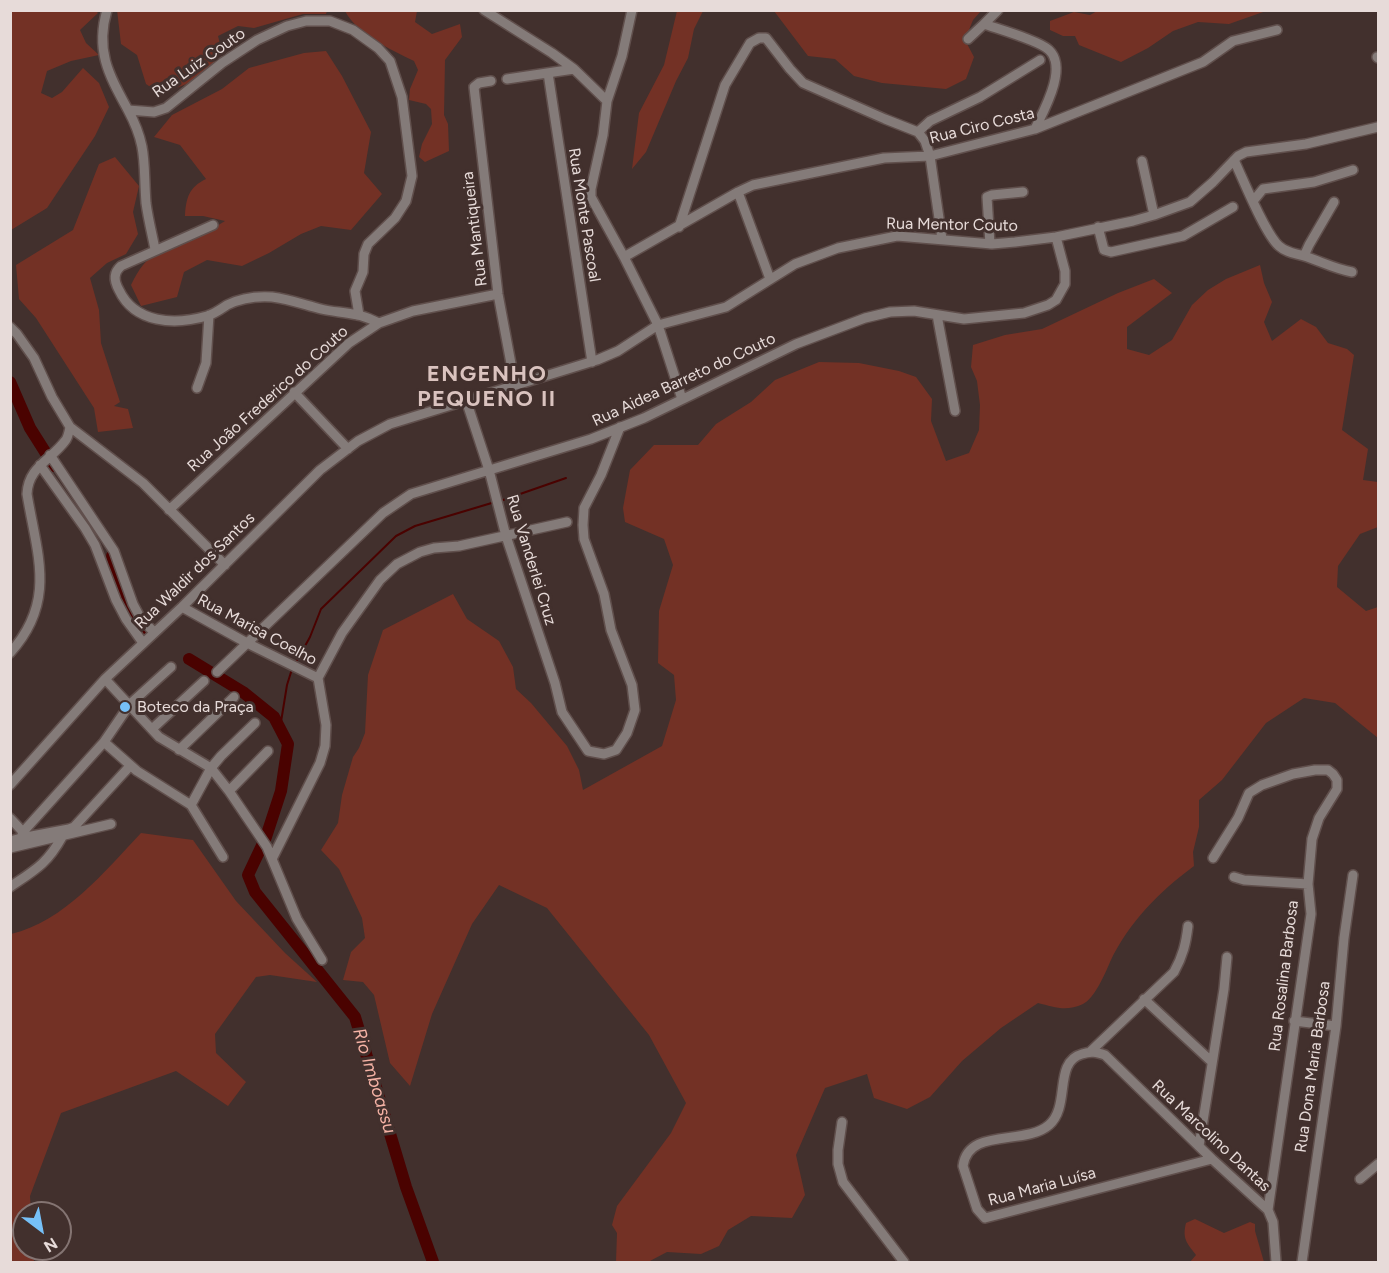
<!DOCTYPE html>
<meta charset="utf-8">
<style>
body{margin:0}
#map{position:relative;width:1389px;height:1273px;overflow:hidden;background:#42302d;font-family:Figtree,sans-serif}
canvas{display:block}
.frame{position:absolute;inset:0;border:12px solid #e7dbd9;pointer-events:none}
.north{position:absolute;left:12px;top:1201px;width:60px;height:60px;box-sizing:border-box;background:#42302d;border:2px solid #847472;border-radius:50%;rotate:148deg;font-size:16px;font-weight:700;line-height:24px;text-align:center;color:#e7dbd9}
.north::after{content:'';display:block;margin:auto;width:21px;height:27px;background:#76c0f7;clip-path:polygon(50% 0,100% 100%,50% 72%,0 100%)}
</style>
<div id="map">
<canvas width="1389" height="1273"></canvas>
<div class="frame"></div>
<div class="north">N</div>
</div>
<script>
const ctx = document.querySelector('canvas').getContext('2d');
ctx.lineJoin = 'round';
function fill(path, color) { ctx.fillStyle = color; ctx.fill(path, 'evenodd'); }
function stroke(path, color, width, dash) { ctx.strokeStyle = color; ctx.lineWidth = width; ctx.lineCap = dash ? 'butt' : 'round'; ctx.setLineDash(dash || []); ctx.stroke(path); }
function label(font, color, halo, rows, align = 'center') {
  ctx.font = font + ' Figtree,sans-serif'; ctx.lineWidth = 6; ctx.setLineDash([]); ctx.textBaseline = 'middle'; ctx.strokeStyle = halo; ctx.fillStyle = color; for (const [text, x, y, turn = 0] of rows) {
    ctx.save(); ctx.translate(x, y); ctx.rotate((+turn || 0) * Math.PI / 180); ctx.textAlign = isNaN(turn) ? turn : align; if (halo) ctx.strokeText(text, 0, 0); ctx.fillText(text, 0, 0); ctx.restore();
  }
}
const green = new Path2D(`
 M 11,10 L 96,11 L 98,13 L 80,30 L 86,43 L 99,55 L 71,61 L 47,71 L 41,93 L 52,98 L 62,92 L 83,68 L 99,83 L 109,107 L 95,136 L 47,208 L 11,230 Z
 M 117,10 L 327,11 L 326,14 L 303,14 L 254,28 L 238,26 L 218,36 L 221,48 L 218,61 L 189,83 L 161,94 L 146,84 L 137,55 L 121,44 Z
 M 1099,10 L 1266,10 L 1266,11 L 1229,24 L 1198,22 L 1173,31 L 1148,48 L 1121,62 L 1079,45 L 1075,36 L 1063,36 L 1050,30 L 1050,21 L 1074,12 L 1090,15 Z
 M 345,11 L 417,11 L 415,22 L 432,34 L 460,24 L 462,37 L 445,60 L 444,115 L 448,124 L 449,151 L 425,162 L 419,157 L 422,144 L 432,124 L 431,109 L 426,104 L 409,100 L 410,89 L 418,70 L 414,61 C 390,49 358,35 345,11 Z
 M 677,11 L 703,11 L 694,29 L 688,58 L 676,81 L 646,152 L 632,169 L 639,113 L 664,65 Z
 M 774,11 L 981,11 L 973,20 L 965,40 L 974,57 L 966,79 L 946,89 L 882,83 L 854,76 L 835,59 L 808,56 Z
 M 326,51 L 342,76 L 371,132 L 364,173 L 382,194 L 351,230 L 321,226 L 301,234 L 269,253 L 242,266 L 207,260 L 184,272 L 177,297 L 141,306 L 131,285 C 148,250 157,256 188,242 C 201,237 213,228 225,221 L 203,216 L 185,216 C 186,198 189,187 206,179 L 180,145 L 154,137 L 172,115 L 222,89 L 249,68 L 304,53 Z
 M 115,157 L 139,186 L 133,212 L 138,234 L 126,254 L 107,263 L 90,278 L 99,310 L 101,343 L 120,402 L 114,406 L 128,409 L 133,428 L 98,432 L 94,408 L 36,318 L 19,299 L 16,265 L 73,230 L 99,164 Z
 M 1260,265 L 1264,283 L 1272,302 L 1264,322 L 1272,341 L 1301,319 L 1316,327 L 1328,343 L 1347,349 L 1354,355 L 1342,430 L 1368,449 L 1363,480 L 1378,482 L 1378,527 L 1360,534 L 1338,566 L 1337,587 L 1366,611 L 1378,607 L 1378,738 L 1335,703 L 1304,698 L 1266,723 L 1222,780 L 1199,800 L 1199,827 L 1193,852 L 1194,866 C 1159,892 1129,922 1110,962 C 1105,974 1094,999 1083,1004 C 1066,1012 1054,1007 1038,1003 L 1001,1028 L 962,1061 L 930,1097 L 907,1109 L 874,1098 L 867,1074 L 825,1088 L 796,1155 L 805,1195 L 792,1218 L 751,1216 L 728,1230 L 719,1246 L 701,1254 L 667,1252 L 648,1262 L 616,1262 L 617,1233 L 612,1225 L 617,1206 L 671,1133 L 686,1103 L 649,1035 L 547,908 L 499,885 L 472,924 L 432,1014 L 410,1086 L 390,1063 L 374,995 L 363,982 L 343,980 L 351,952 L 365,938 L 362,918 L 339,869 L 321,850 L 338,823 L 342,795 L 353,757 L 359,748 L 365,733 L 368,675 L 383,630 L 453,594 L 467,619 L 499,641 L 513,667 L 516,689 L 531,703 L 567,746 L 579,770 L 583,790 L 662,746 L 676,700 L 674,675 L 658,663 L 659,611 L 673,565 L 664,539 L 625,522 L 623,508 L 630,470 L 654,445 L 698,445 L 716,424 L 751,402 L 775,380 L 819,362 L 859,363 L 899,371 L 916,377 L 932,399 L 931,421 L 946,461 L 969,453 L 979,430 L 980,405 L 977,381 L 971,367 L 973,345 L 1005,335 L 1042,329 L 1118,293 L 1154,279 L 1172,293 L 1127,327 L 1127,349 L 1149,355 L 1172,340 L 1192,305 L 1208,290 L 1226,279 Z
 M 141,833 L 193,840 L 236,901 L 285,953 L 317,982 L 270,975 L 256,977 L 215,1034 L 216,1053 L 246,1082 L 228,1106 L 176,1071 L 61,1113 L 30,1196 L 31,1213 L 24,1213 L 24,1249 L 33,1249 L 34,1262 L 11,1262 L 11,934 C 65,921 104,872 141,833 Z
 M 1195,1219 L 1224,1233 L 1250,1222 L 1255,1224 L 1255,1231 L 1264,1262 L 1190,1262 L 1196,1255 C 1187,1243 1182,1239 1186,1223 Z`);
const stream = new Path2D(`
 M 500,501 L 566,478
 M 295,664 L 310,637 L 321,609 L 396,536 L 415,526 L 495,502
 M 280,728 L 287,685 L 292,669`);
const river = new Path2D(`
 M 10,382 L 30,428 L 54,466
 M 112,556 L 122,589 L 143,632
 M 189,659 L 243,692 L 274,717 L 288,744 L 281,791 L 266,837 L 248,875 L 255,892 L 355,1017 L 406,1187 L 433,1262`);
const minor = new Path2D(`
 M 107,10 C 95,51 109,75 128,110 L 154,112 L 166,108 L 222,63 L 257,40 L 287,26 L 306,21 L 330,21 L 353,30 L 378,48 L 390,61 L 402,97 L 412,176 L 406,201 L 395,218 L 368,244 L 364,254 L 363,272 L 355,291 L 359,315
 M 484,10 L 552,53 L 574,69 L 607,101
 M 632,10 L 622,56 L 607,101 L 603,135 L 591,189 L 591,197 L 624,257 L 658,325 L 682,399
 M 998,10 L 984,24 C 998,29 1040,41 1049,50 C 1068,68 1044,110 1035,129
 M 968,39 L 984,24
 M 1377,57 L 1378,58
 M 548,73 L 592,362
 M 507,79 L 574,69
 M 491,81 L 479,83 L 474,87 L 498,294 L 515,385
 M 128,110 C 148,147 143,164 146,203 C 148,218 152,234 155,249
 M 918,132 L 930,121 L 980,97 L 1040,60
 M 1234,160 C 1243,179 1265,234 1279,246 C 1287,253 1294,253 1304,256 C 1320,261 1335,269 1352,272
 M 1142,161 L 1154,215
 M 738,192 L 770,279
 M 1254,200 L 1263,189 L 1314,182 L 1353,170
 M 213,225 L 121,266 C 113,273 114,281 119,290 C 135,324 175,325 207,316 C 214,314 221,309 227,305 C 241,298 256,296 272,297 C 289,299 305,305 321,309 C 333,312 345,312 357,315 C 365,316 372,320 379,323
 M 679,227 L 725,85 L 750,43 L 759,38 L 766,38 L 790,69 L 803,83 L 885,119 L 918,132 L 925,141 L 930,156 L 942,239
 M 1098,227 L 1104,250 L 1111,252 L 1183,236 L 1233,207
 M 990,244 L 987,197 L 992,195 L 1023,192
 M 1304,256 L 1309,245 L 1334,202
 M 624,257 L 738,192 L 753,185 L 884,158 L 930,156 L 1035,129 L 1203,62 L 1233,41 L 1277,30
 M 937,315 L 955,411
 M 10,327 L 17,334 L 34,358 L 52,397 L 70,427 L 143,483 L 225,565
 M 197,388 L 206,363 L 209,315
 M 294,392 L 348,449
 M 466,400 L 489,470 L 506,536 L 555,683 L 562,712 L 588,751 L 604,754 L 616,750 L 627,733 L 635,710 L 632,685 L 611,630 L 604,594 L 584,539 L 583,525 L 584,508 L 601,475 L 620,427
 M 50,455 L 114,551 L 133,604 L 141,619 L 154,632
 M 40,465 L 85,528 L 95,545 L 116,600 L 126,619 L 143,643
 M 169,510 L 349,343 L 379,323 L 413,311 L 498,294
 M 182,607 L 247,643 L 318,678
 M 10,653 C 57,601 37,555 27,494 C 28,467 51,460 65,441 C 68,438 69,432 70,427
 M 217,672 L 383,513 L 411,494 L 591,439 L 644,418 L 796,344 L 865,318 L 890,312 L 914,311 L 964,319 L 1024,313 L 1048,305 L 1056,300 L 1065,284 L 1065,271 L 1056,237
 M 105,679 L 159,737 L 211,768 L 229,791 L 267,847 L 297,919 L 322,960
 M 152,729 L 204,681
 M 104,742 L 137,771 L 191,805 L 223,857
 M 179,750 L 234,697
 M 10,785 L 105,679 L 182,607 L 320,470 L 358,441 L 390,424 L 597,360 L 618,351 L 658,325 L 726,307 L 795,264 L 838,248 L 897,236 L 992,244 L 1015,242 L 1056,237 L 1133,221 L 1154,215 L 1190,202 L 1213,182 L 1238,156 L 1246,152 L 1306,144 L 1378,127
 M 229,791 L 268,751
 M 191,805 L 211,768 L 221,756 L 255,723
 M 10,818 L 23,832
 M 10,841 L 21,838 L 23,832 L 104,742 L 130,704 L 171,667
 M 24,844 L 21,838 L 69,829 L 74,827 L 130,766
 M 10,848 L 111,824
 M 273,857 L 320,763 L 325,746 L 326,725 L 318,678 L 342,633 L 380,580 L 397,564 L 420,552 L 434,548 L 459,546 L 567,522
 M 1213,858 L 1238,818 L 1249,793 L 1262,785 L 1293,774 L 1315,770 L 1328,770 L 1333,774 L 1337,780 L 1337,789 L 1319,818 L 1312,839 L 1308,884 L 1311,914 L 1268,1210
 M 1234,877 L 1244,880 L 1308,884
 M 10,887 C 35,870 47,864 62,837
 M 1144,999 L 1212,1062
 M 1294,1021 L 1336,1026
 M 1091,1051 L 1174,972 C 1183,956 1186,943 1188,926
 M 842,1122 L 838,1150 L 838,1164 L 843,1182 L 904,1262
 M 1199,1146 L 1224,989 L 1227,957
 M 1212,1159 L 985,1218 L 977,1209 L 963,1166 C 968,1127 1025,1146 1049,1125 C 1071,1106 1053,1062 1082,1054 C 1091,1051 1096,1052 1105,1055 L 1212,1159 L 1268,1210 L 1273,1222 L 1276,1262
 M 1360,1179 L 1378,1164
 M 1302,1262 L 1336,1026 L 1344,938 L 1353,875`);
const markers = [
 [125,707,6,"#76c0f7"]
];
const streetNames = [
 ["Rua Luiz Couto",199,63,-35],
 ["Rua Ciro Costa",982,126,-14],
 ["Rua Monte Pascoal",584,215,81],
 ["Rua Mentor Couto",952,225,1],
 ["Rua Mantiqueira",475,229,-97],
 ["Rua Aidea Barreto do Couto",684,380,-25],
 ["Rua João Frederico do Couto",268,399,-42],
 ["Rua Vanderlei Cruz",531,560,73],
 ["Rua Waldir dos Santos",195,571,-44],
 ["Rua Marisa Coelho",257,630,28],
 ["Rua Rosalina Barbosa",1284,976,-83],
 ["Rua Dona Maria Barbosa",1313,1067,-82],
 ["Rua Marcolino Dantas",1211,1136,43],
 ["Rua Maria Luísa",1042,1187,-15]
];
const poiNames = [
 ["Boteco da Praça",137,707]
];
const waterNames = [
 ["Rio Imboassu",374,1081,73]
];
const districtNames = [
 ["ENGENHO",487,375],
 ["PEQUENO II",487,400]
];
fill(green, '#733125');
stroke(stream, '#4a0200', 2);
stroke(river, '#4a0200', 12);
stroke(minor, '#604f4c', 12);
stroke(minor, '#847b79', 9);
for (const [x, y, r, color] of markers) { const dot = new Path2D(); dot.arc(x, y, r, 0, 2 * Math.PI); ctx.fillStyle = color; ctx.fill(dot); stroke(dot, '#42302d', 2); }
label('16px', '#e7dbd9', '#42302d', streetNames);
label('16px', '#e7dbd9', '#42302d', poiNames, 'left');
label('italic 18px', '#f5b2a5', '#42302d', waterNames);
ctx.letterSpacing = '1.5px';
label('bold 22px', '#dac3bf', '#42302d', districtNames);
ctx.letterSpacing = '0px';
</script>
